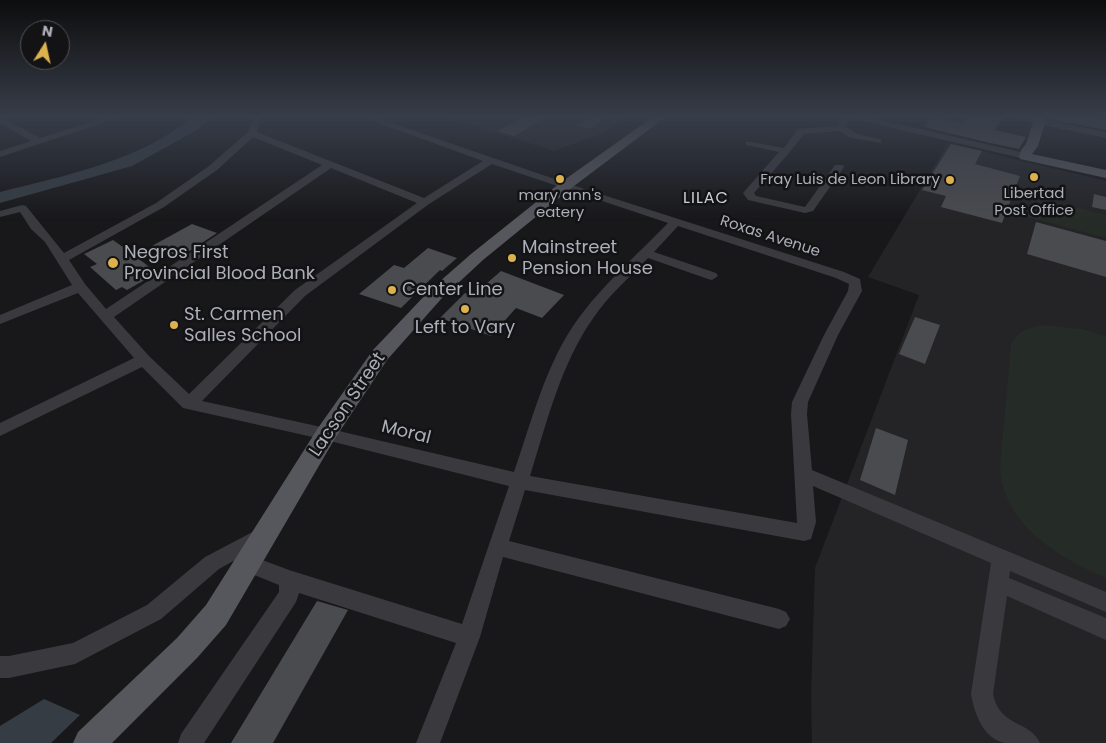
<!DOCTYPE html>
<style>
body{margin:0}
#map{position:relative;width:1106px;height:743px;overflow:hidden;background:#18181a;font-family:Poppins,sans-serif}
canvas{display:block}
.north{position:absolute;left:20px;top:20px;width:50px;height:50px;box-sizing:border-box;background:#131315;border:1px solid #505156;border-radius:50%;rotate:10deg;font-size:14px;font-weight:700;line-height:20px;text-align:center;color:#acafb8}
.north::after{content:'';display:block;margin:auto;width:18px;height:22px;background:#dcb14e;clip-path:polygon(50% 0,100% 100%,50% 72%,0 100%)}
</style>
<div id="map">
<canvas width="1106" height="743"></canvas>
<div class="north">N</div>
</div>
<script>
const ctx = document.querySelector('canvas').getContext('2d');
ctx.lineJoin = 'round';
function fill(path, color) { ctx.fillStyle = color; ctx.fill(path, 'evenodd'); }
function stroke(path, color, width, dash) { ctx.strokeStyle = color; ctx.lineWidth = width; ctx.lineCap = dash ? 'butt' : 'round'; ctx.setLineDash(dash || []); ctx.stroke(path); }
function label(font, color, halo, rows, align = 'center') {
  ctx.font = font + ' Poppins,sans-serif'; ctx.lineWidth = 5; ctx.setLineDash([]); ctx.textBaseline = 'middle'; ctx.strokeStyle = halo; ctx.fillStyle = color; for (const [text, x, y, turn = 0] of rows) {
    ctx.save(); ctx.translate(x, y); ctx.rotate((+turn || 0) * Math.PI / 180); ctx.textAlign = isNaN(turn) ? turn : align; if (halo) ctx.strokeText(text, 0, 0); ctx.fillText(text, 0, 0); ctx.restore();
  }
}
const built = new Path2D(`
 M 443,116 L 627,116 L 603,133 L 554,151 Z
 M 948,143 L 1106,181 L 1106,743 L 812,743 L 811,696 L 815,568 L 919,295 L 868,277 Z`);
const green = new Path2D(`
 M 1033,196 L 1106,215 L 1106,238 L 1027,217 Z
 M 1042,325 L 1081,329 L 1106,336 L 1106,578 C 1059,558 1001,523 1000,466 L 1011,345 C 1018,331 1027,328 1042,325 Z`);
const water = new Path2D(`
 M 194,116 L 214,116 L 197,130 L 132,166 L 0,203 L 0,192 C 67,175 140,161 194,116 Z
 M 44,699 L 80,715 L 51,743 L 0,743 L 0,726 Z`);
const building = new Path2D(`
 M 524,116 L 548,116 L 514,136 L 498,131 Z
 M 591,116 L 610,116 L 590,129 L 576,125 Z
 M 931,116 L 963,123 L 968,116 L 1006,116 L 994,130 L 1026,137 L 1019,149 L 986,142 L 924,127 Z
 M 1049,116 L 1090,116 L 1106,119 L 1106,130 L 1048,119 Z
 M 951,144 L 982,151 L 975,164 L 1020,176 L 1002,223 L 941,207 L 946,196 L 922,190 Z
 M 1094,194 L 1106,197 L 1106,210 L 1092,207 Z
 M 1036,222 L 1106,241 L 1106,277 L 1027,254 Z
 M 192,224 L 217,233 L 179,258 L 150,247 Z
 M 113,240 L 130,252 L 157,273 L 127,290 L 122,287 L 116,290 L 90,267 L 97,264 L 84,254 Z
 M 428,248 L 457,258 L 442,271 L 440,270 L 401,308 L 359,294 L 394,265 L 404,268 Z
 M 501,271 L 564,295 L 542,318 L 516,308 L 491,336 L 440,318 L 465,293 L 473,295 Z
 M 915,317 L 940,325 L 925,364 L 899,354 Z
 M 876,428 L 908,440 L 895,495 L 860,480 Z
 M 317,601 L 348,610 L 273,743 L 231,743 Z`);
const minor = new Path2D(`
 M 0,116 L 40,138 L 110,116 L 123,116 L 0,157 L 0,151 L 31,141 L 0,123 Z
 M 254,116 L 262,116 L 257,132 L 424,198 L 483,161 L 359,116 L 371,116 L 569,184 L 844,272 L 860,279 L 862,291 L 838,335 L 808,402 L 807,414 L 812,470 L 1106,592 L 1106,612 L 1010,571 L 1009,578 L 1106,618 L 1106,640 L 1007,596 L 993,694 C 1000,728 1030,720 1040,743 C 1029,743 1016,743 1005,743 C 983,739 974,712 971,694 L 991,563 L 813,486 L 816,522 L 811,539 L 804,541 L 525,490 L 509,541 L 779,609 L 786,612 L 790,619 L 786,626 L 779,629 L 503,557 L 480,637 L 440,743 L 416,743 L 456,643 L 299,593 L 296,602 L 204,743 L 178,743 L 181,734 L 279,592 L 279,585 L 242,570 L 239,564 L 242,558 L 249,555 L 289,570 L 462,624 L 509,486 L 326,440 L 183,408 L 142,367 L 0,436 L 0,423 L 134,358 L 78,293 L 0,324 L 0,315 L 72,285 L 45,242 L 31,229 L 20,212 L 0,217 L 0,211 L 22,205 L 26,206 L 64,253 L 156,203 L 209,166 L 248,132 ZM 253,137 L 322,165 L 106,309 L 85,284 L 69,260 L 164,207 L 217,170 ZM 492,164 L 668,223 C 634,258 594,292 568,334 C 543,375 530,426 514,472 L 326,428 L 202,401 L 305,296 L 429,204 ZM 331,168 L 417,203 L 295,290 L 189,394 L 149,356 L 114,317 ZM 678,226 L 836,278 L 849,284 L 848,291 L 824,335 L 792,402 L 791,414 L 797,523 L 530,476 C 547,422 561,363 594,317 C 608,296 630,277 648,258 L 708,279 L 712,280 L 718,276 L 716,273 L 654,252 Z
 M 843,116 L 863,116 L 1025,153 L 1030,156 L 1025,159 L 850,118 L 846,127 L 857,134 L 881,139 L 881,143 L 851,138 L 839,131 L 804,134 L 789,153 L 754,193 L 756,196 L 805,207 L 835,165 L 843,165 L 844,167 L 813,211 L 805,213 L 748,200 L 743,193 L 779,152 L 746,145 L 746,141 L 784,148 L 798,129 L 838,126 Z
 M 1010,116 L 1026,116 L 1106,132 L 1106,138 L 1014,119 Z
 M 262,527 L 269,529 L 271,535 L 269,541 L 219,569 L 161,619 L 75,664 L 9,678 L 0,678 L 0,656 L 9,656 L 73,643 L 147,605 L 205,557 Z`);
const major = new Path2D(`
 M 654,116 L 667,116 L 570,189 L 483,260 L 442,298 L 387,360 L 334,440 L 226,625 L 197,658 L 112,743 L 73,743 L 78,732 L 177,638 L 206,605 L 318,428 L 373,350 L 430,290 L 471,254 L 560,183 Z
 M 1035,116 L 1047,116 L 1038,146 L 1032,154 L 1106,170 L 1106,178 L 1020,159 L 1019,156 L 1021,150 L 1026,144 Z`);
const markers = [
 [1034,177,5,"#dcb14e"],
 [560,179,5,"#dcb14e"],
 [950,180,5,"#dcb14e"],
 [512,258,5,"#dcb14e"],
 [113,263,6,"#dcb14e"],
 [392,290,5,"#dcb14e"],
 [465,309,5,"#dcb14e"],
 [174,325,5,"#dcb14e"]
];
const farPoinames = [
 ["Fray Luis de Leon Library",940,180,"right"],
 ["Libertad",1034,194],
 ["Post Office",1034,211],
 ["mary ann's",560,196],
 ["eatery",560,213]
];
const farStreetnames = [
 ["Roxas Avenue",770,237,18]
];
const farNeighbourhoodnames = [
 ["LILAC",706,199]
];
const poiNames = [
 ["Mainstreet",522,248],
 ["Pension House",522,269],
 ["Negros First",124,253],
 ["Provincial Blood Bank",124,274],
 ["Center Line",402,290],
 ["St. Carmen",184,315],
 ["Salles School",184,336],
 ["Left to Vary",465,328,"center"]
];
const streetNames = [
 ["Lacson Street",348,405,-56],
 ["Moral",406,433,14]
];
fill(built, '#242427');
fill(green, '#252b26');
fill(water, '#353c43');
fill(building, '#4a4b4f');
fill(minor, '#3a3a3e');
fill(major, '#56575d');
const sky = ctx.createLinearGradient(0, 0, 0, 220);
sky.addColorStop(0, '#0d0d0e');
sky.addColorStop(0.53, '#373d49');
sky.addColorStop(1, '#373d4900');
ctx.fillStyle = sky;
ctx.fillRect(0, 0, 1106, 220);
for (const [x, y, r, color] of markers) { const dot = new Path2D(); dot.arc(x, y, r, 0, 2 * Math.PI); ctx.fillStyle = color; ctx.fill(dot); stroke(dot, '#131315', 2); }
label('15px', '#acafb8', '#131315', farPoinames);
label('15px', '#acafb8', '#131315', farStreetnames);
ctx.letterSpacing = '1px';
label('16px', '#cdced5', '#131315', farNeighbourhoodnames);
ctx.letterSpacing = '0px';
label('18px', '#acafb8', '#131315', poiNames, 'left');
label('18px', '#acafb8', '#131315', streetNames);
</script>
